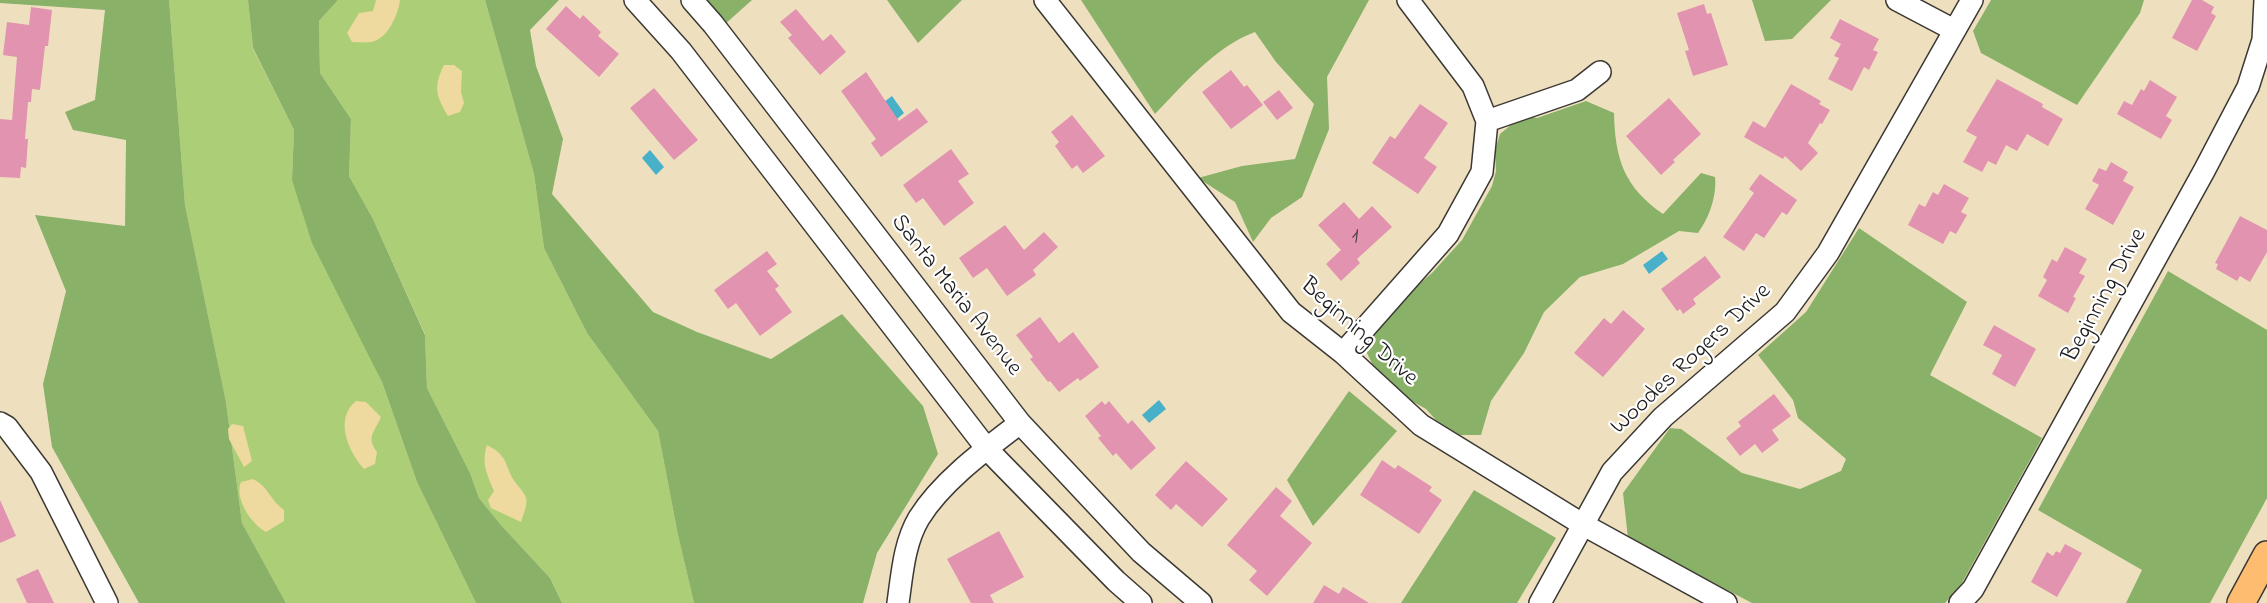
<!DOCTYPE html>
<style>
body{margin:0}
canvas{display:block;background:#eee0bf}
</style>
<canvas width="2267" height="603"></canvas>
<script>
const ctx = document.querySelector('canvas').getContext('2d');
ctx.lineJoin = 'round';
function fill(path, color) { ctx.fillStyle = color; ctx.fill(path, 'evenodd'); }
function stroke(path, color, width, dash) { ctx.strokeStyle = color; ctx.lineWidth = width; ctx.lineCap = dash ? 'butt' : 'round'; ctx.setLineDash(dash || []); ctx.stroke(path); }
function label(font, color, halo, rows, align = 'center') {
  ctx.font = font + ' "Indie Flower",sans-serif'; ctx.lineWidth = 4.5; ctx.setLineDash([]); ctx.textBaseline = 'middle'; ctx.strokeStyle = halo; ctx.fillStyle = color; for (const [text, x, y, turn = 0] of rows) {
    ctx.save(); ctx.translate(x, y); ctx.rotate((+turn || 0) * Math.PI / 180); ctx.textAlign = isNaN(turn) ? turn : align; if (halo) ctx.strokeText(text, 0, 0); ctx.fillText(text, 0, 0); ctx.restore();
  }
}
const green = new Path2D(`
 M 169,0 L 248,0 L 253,49 L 294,130 L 292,180 L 382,382 L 417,482 L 476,603 L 286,603 L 242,523 L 226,402 L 185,205 Z
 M 338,0 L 485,0 L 534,174 L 544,248 L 587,333 L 658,431 L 678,535 L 694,603 L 562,603 L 550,578 L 500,524 L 479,498 L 470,473 L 427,388 L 425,334 L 373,219 L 349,176 L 351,119 L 320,73 L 319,21 Z`);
const forest = new Path2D(`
 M 0,0 L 169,0 L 185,205 L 226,402 L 242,523 L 286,603 L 139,603 L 52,447 L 43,384 L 66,291 L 35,215 L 125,226 L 126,140 L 73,130 L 65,112 L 95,100 L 105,10 L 0,3 Z
 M 248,0 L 338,0 L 319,21 L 320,73 L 351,119 L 349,176 L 373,219 L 425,335 L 427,388 L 470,473 L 479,498 L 500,524 L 550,578 L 562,603 L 476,603 L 417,482 L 382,382 L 312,243 L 292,180 L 294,130 L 253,48 Z
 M 485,0 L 559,0 L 530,30 L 536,66 L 563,139 L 552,194 L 653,312 L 697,332 L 771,359 L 842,314 L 923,406 L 938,454 L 877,553 L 863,603 L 694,603 L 678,535 L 658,431 L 587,333 L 544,248 L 534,174 Z
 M 702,0 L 752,0 L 724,25 Z
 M 887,0 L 962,0 L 918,43 Z
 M 1081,0 L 1369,0 L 1327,77 L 1329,129 L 1302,197 L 1271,218 L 1253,242 L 1235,202 L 1198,178 L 1242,166 L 1295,159 L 1314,104 L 1276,62 L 1255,32 C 1216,46 1184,84 1155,114 Z
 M 1752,0 L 1831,0 L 1792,39 L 1765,41 Z
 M 1991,0 L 2144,0 L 2140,13 L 2077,105 L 1981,53 L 1973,31 Z
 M 1586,101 L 1614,113 C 1615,159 1624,187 1663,214 L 1701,173 L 1715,177 C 1717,196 1709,218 1698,233 L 1679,231 L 1623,264 L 1580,277 L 1544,312 L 1524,353 L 1491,401 L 1481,435 L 1460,435 L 1436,420 L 1426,409 L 1401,395 L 1398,388 L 1379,378 L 1366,351 L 1366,344 L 1386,312 L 1432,273 L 1462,240 L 1492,186 L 1496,171 L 1495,150 L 1500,134 L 1523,115 L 1537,118 Z
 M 1859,228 L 1967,302 L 1930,375 L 2042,438 L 1962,583 L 1945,603 L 1752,603 L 1628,538 L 1623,493 L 1670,428 L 1681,429 L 1742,473 L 1800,489 L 1841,471 L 1846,459 L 1798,418 L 1793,400 L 1758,355 L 1806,312 Z
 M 2168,271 L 2267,330 L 2267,498 L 2210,603 L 2126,603 L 2142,570 L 2038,510 Z
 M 1349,391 L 1397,431 L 1313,526 L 1287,480 Z
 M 1474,490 L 1556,538 L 1517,603 L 1401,603 Z`);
const sand = new Path2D(`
 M 376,0 L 400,0 C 398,15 388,39 371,42 C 365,43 358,42 352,42 L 347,33 L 359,13 L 373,11 Z
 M 444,65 L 454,65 L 462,71 L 461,92 L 464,103 L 460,112 L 448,116 C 436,96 433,87 444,65 Z
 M 356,401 L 366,402 L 381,417 C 374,433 366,437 377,452 L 375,464 L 364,469 C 348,451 334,419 356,401 Z
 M 232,424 L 243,426 L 252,461 L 244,467 L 229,439 L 228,429 Z
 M 487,445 C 510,457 503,464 515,482 C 519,488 524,491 526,498 C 528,505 523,515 521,522 L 491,508 L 488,500 L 494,491 C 487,474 481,463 487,445 Z
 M 253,479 C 268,486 270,500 284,510 L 284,521 L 266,532 C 251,524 234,498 241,482 Z`);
const water = new Path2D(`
 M 892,96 L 904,113 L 897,119 L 884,102 Z
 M 650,150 L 664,167 L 656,175 L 642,158 Z
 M 1662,251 L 1668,259 L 1649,274 L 1643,265 Z
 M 1159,400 L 1166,409 L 1149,423 L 1142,415 Z`);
const building = new Path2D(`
 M 2192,0 L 2202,0 L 2214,7 L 2211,13 L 2216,16 L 2197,51 L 2172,38 Z
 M 1704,4 L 1707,14 L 1711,13 L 1728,65 L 1693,76 L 1685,51 L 1689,50 L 1677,13 Z
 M 566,6 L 580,19 L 583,15 L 601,32 L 598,36 L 619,54 L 599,77 L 546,29 Z
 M 31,7 L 52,10 L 48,46 L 45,46 L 40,90 L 32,89 L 31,102 L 28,102 L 25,139 L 28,139 L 26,168 L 21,167 L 20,178 L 0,177 L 0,119 L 12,120 L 17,57 L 3,55 L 7,22 L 29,25 Z
 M 796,9 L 823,41 L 831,34 L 846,52 L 820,75 L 788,38 L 792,35 L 780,22 Z
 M 1840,19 L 1879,39 L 1873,50 L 1878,52 L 1869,70 L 1864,67 L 1852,91 L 1828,79 L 1839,58 L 1834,56 L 1841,44 L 1830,38 Z
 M 1231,70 L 1244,87 L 1247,85 L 1263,105 L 1231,129 L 1202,92 Z
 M 866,72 L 899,121 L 917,108 L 928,122 L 881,157 L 871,143 L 876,139 L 841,91 Z
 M 1997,79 L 2043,104 L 2042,107 L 2063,119 L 2048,146 L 2027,134 L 2017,151 L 2006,145 L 1996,165 L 1988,161 L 1982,172 L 1963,162 L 1977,137 L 1966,131 Z
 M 2150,80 L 2177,97 L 2166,116 L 2172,120 L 2161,139 L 2117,114 L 2124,101 L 2132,105 L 2141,89 L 2144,91 Z
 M 1791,84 L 1821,101 L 1819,104 L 1830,110 L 1822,124 L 1820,123 L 1808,143 L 1818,153 L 1801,171 L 1785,156 L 1783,159 L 1744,137 L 1753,121 L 1765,128 Z
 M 654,88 L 698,140 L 674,160 L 630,108 Z
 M 1279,90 L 1293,108 L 1277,120 L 1263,102 Z
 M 1669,98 L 1701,134 L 1673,160 L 1675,162 L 1661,175 L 1626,136 Z
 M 1420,104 L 1448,123 L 1424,158 L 1437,167 L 1418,194 L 1372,163 L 1390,136 L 1395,139 Z
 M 1072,115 L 1105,156 L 1083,173 L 1077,165 L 1072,169 L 1055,146 L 1059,142 L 1051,132 Z
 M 951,149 L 969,174 L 958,181 L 974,203 L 944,226 L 923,198 L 916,203 L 903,185 Z
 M 2111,162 L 2128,172 L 2123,181 L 2134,187 L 2113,225 L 2085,209 L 2099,185 L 2092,181 L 2099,168 L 2106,171 Z
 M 1760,174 L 1797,200 L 1787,215 L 1782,212 L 1764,238 L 1756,233 L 1744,251 L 1723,237 L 1754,193 L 1749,189 Z
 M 1944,184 L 1969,198 L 1961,212 L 1967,215 L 1956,234 L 1950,231 L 1943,244 L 1908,225 L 1919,204 L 1925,207 L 1933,192 L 1938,195 Z
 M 1344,202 L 1359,219 L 1372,206 L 1392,227 L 1357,259 L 1360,263 L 1341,281 L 1326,264 L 1341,250 L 1318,225 Z
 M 2240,216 L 2267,230 L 2267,252 L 2250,282 L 2240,276 L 2237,281 L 2216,269 L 2218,264 L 2215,263 Z
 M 1005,225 L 1024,250 L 1044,232 L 1058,247 L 1033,270 L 1036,275 L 1007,296 L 987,268 L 973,278 L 959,258 Z
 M 2065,247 L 2087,259 L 2079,273 L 2085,276 L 2073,297 L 2076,298 L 2068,313 L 2038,296 L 2047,280 L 2043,277 L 2052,259 L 2057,262 Z
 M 767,251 L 777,264 L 767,271 L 779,286 L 775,289 L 792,312 L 760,336 L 736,303 L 728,309 L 714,290 Z
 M 1705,256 L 1721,277 L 1693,299 L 1696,304 L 1683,314 L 1680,309 L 1677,311 L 1661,289 Z
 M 1623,310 L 1645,329 L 1603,377 L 1574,353 L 1604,318 L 1611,324 Z
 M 1040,317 L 1059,343 L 1073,332 L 1099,367 L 1080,381 L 1078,378 L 1059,392 L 1050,381 L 1048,382 L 1030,359 L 1033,357 L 1016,335 Z
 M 1994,325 L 2036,349 L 2015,387 L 1992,374 L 2002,355 L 1983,345 Z
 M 1774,394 L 1791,416 L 1772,430 L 1779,440 L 1762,453 L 1755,444 L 1740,456 L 1726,438 L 1741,426 L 1738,422 Z
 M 1102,401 L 1105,405 L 1109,401 L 1128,424 L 1132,420 L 1156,448 L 1131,470 L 1116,453 L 1113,456 L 1098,438 L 1101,436 L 1085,416 Z
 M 1382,460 L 1395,469 L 1398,465 L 1432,487 L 1429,491 L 1442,500 L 1419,534 L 1360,495 Z
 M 1186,461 L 1228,499 L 1202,527 L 1176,504 L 1171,510 L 1155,495 Z
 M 1276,487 L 1292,501 L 1280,516 L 1312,543 L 1267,596 L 1249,580 L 1257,571 L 1227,545 Z
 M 0,500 L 16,536 L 0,543 Z
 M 999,531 L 1024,577 L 990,595 L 994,603 L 971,603 L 947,559 Z
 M 2065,544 L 2082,553 L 2057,597 L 2031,582 L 2047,552 L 2053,556 L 2056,551 L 2060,553 Z
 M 38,569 L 54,603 L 27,603 L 16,579 Z
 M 1324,585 L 1339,594 L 1343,587 L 1369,603 L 1313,603 Z`);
const minor = new Path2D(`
 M 635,0 L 681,51 L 987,449 L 1116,581 L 1141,603
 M 692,0 L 713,24 L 1020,423 L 1141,552 L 1201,603
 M 1045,0 L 1291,312 L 1343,353 L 1421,425 L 1582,524 L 1726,603
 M 1897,0 L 1954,30
 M 1487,121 L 1577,90 L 1600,72
 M 1343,353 L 1448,234 L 1482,172 L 1487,121 L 1473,86 L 1408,0
 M 0,423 L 7,427 L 41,472 L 107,603
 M 898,603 C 902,575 904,543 919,518 C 942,481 986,449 1020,423
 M 1540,603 L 1612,472 L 1663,417 L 1785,312 L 1828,253 L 1972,0
 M 1960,603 L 1973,589 L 2204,171 L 2248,87 L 2263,40 L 2265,0`);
const major = new Path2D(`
 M 2241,603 L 2267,555`);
const numberNames = [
 ["1",1355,239]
];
const streetNames = [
 ["Santa Maria Avenue",955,296,52],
 ["Beginning Drive",2106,296,-61],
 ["Beginning Drive",1358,333,42],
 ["Woodes Rogers Drive",1692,360,-43]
];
fill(green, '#acce77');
fill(forest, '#89b168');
fill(sand, '#eeda9e');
fill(water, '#48b0c8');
fill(building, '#e293b0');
stroke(minor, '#3c3934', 24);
stroke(major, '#3c3934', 30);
stroke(minor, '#fff', 21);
stroke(major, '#febc70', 27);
label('21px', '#4e3a41', null, numberNames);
label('24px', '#1c1c1c', '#fff', streetNames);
</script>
